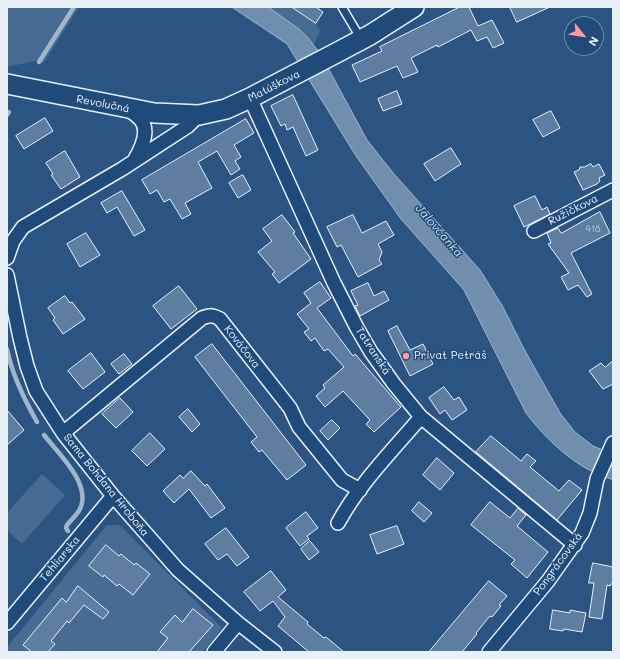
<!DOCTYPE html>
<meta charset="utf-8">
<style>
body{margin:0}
#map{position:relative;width:620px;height:659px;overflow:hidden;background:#2b5482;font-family:Mali,sans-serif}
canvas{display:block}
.frame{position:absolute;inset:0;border:8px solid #e8f1f8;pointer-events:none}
.north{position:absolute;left:564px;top:16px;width:40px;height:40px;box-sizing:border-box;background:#1f4a7a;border:1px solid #6f8dac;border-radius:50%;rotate:120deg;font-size:11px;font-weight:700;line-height:16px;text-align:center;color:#e8f1f8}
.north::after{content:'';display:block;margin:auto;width:14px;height:18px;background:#ff9aa2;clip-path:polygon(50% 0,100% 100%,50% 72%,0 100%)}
</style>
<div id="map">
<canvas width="620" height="659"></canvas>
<div class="frame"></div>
<div class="north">N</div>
</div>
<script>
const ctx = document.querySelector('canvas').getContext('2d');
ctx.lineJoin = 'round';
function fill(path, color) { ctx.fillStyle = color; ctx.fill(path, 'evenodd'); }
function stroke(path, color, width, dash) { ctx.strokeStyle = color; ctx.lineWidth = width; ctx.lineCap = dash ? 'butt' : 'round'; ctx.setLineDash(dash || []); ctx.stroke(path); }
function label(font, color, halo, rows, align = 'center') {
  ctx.font = font + ' Mali,sans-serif'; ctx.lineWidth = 3; ctx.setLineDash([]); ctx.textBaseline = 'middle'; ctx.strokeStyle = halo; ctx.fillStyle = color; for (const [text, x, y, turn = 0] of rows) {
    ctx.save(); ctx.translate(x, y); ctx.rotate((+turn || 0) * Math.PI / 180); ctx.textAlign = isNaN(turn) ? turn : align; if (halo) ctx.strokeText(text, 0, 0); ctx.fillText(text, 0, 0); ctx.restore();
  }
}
const green = new Path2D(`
 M 7,7 L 79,7 L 43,64 L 40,60 L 11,66 L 7,66 Z
 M 268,7 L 296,7 L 299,11 L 316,23 L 320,31 L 314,45 L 298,29 Z
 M 42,474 L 65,495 L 22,544 L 7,530 L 7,513 Z
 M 107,525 L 120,525 L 222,628 L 203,652 L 7,652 L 7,647 Z`);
const water = new Path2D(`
 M 232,7 L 268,7 L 299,29 L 308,38 L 320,53 L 367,140 L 394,174 L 480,270 L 503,307 L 524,349 L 560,413 L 575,432 L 593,446 L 613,454 L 613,480 C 603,475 591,472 582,466 C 560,452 541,433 526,413 L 464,290 L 401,219 L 356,156 L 287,44 Z`);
const stream = new Path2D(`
 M 39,62 L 74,7
 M 7,115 L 9,112
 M 7,349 C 12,375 24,399 37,422
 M 44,435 C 58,453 92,484 80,509 C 77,515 71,520 67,525 L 66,528 L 68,531`);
const building = new Path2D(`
 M 292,7 L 316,7 L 323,12 L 316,23 Z
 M 460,7 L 469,7 L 478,26 L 492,20 L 504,43 L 493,48 L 487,37 L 477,41 L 471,30 L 438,47 L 437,45 L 411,58 L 418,72 L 403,78 L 397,66 L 360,82 L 352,65 L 382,51 L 380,47 Z
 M 510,7 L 550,7 L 517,22 Z
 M 397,91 L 402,104 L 383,111 L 378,99 Z
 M 293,95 L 318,150 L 306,156 L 293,127 L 287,130 L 285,124 L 281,126 L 271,106 Z
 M 551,111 L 560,128 L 543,137 L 533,120 Z
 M 45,118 L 53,131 L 24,149 L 16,136 Z
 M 246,119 L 254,133 L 234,145 L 241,157 L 235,161 L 240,169 L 231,175 L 217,151 L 198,162 L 212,188 L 185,203 L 191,214 L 182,219 L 170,199 L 164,202 L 157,190 L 150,194 L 142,180 Z
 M 451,148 L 461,164 L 435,181 L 424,164 Z
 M 65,151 L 80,177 L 61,189 L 51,175 L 53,174 L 46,163 Z
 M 591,164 L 593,167 L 599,164 L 605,175 L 599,178 L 600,181 L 597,184 L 583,190 L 574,172 L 579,170 L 580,167 L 584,167 Z
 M 243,175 L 251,190 L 238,198 L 229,183 Z
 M 122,191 L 145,230 L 134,236 L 117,207 L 107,213 L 101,203 Z
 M 535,196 L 542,210 L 547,207 L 550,214 L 524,227 L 514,206 Z
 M 600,212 L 610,233 L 571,253 L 592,294 L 587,297 L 578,285 L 568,290 L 561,277 L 569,273 L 548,244 L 551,243 L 547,233 L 558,228 L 561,233 Z
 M 282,215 L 295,232 L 293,233 L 311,259 L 279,283 L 272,274 L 275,272 L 258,252 L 272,241 L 263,229 Z
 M 353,215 L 362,233 L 386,221 L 394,235 L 378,244 L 382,252 L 379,260 L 382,264 L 358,277 L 341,245 L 337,247 L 327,227 Z
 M 86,233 L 100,255 L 80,267 L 67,244 Z
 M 320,282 L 331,298 L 317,308 L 353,356 L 355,354 L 401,407 L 374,432 L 366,424 L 370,420 L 343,391 L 325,407 L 316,396 L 325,388 L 323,385 L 344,367 L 328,349 L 324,351 L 315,338 L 311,341 L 304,332 L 309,329 L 297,314 L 311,303 L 304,293 Z
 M 368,283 L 374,296 L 384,291 L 389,300 L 360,316 L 355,306 L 358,305 L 351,291 Z
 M 179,286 L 197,309 L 171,329 L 153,306 Z
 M 65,296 L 70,303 L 72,302 L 85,319 L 63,334 L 53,320 L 55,318 L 48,308 Z
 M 397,326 L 410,350 L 423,344 L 433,364 L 410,376 L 388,331 Z
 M 212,344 L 306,465 L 287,480 L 262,450 L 259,452 L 251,442 L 257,437 L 195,357 Z
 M 91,353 L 105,372 L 83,389 L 68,371 Z
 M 124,354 L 132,364 L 119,374 L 111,364 Z
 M 613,361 L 613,384 L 603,389 L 589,371 L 601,363 L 605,367 Z
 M 444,387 L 454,400 L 459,397 L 467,410 L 452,420 L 445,410 L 440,414 L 429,398 Z
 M 120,398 L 133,412 L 116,428 L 102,414 Z
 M 188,409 L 200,424 L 192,432 L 179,417 Z
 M 7,410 L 24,430 L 7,445 Z
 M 332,420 L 340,428 L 328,440 L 320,431 Z
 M 150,433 L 165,449 L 147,466 L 132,451 Z
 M 491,436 L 521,461 L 527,454 L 536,461 L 530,467 L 559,491 L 569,480 L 582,490 L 557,520 L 476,452 Z
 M 437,458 L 454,473 L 440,490 L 423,475 Z
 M 191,471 L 205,486 L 207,484 L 225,508 L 211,518 L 189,489 L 174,503 L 163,491 L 180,475 L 183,478 Z
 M 419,502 L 432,513 L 424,522 L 412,511 Z
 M 490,502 L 510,518 L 518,508 L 526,515 L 517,526 L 548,552 L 527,578 L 511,564 L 515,560 L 471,525 Z
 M 306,512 L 318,528 L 307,536 L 309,539 L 300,546 L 286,528 Z
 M 397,526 L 404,544 L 377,554 L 370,535 Z
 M 226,528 L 249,557 L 237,566 L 227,554 L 218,560 L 205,544 Z
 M 310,541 L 319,552 L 309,560 L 301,549 Z
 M 106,545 L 119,556 L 121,554 L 134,565 L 136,563 L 150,574 L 133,595 L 119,584 L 117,586 L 104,575 L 103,577 L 89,566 Z
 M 593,563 L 613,567 L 613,584 L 611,584 L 610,586 L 607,585 L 602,619 L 589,617 L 594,583 L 589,583 Z
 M 271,571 L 286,590 L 278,597 L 308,622 L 307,624 L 324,638 L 326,637 L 344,652 L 309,652 L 278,626 L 285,617 L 273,601 L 260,611 L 244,592 Z
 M 489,581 L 507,596 L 499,605 L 501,606 L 497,611 L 492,617 L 490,616 L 476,633 L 477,634 L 462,652 L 429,652 Z
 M 78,586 L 109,612 L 103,619 L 84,605 L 69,623 L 67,621 L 51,641 L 55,644 L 48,652 L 32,652 L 23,645 L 62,598 L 66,602 Z
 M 193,609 L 213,625 L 189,652 L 157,652 L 168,638 L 160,632 L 175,615 L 182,622 Z
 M 553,610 L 570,613 L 570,610 L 586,613 L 582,632 L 564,629 L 563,631 L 550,629 Z`);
const lane = new Path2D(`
 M 342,7 L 361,39`);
const street = new Path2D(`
 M 250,98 L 334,283 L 357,328 L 371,352 L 394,384 L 421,417 L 575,545
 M 128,110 C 132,112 136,115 139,118 C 151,129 142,147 135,159
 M 534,231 L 613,190
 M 7,258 L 13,241 L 23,227 L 122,169 L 188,126 L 199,115
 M 7,275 L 20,338 L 27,366 L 36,391 L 63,433 L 113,496 L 178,570 L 238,623 L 275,652
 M 63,433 L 202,318 C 210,315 213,315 220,319 L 290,408 L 299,427 L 342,480 L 360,490
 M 338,523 C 359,484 392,451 421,417
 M 7,623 L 113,496
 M 214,652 L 238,623
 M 489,652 L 548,581 L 582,533 L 590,513 L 597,479 L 613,443`);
const secondary = new Path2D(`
 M 7,84 L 154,113 L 199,115 L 226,109 L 250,98 L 338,52 L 370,35 L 414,7`);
const markers = [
 [406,356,4,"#ff9aa2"]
];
const numberNames = [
 ["418",593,229]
];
const streetNames = [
 ["Matúškova",274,86,-27],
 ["Revolučná",103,104,11],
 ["Ružičkova",573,210,-27],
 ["Kováčova",242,347,52],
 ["Tatranská",373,351,57],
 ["Sama Bohdana Hroboňa",106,485,51],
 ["Tehliarska",60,559,-50],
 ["Pongrácovská",558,564,-54]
];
const poiNames = [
 ["Privat Petráš",414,356]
];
const waterNames = [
 ["Jalovčanka",439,231,49]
];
fill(green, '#476b93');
fill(water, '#708ead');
stroke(water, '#a0b6cb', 1);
stroke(stream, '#a0b6cb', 4.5);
fill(building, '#5d7da1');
stroke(building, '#e8f1f8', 1);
stroke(lane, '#e8f1f8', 10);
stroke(street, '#e8f1f8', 16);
stroke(secondary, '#e8f1f8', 22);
stroke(lane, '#1f4a7a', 7);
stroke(street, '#1f4a7a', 13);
stroke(secondary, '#1f4a7a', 19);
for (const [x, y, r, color] of markers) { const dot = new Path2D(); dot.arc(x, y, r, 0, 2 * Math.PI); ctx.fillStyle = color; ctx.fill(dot); stroke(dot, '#1f4a7a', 1.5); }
label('9px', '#c5d4e2', null, numberNames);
label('11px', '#e8f1f8', '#1f4a7a', streetNames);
label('11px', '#e8f1f8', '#1f4a7a', poiNames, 'left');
label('italic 12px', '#d0dde9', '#1f4a7a', waterNames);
</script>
